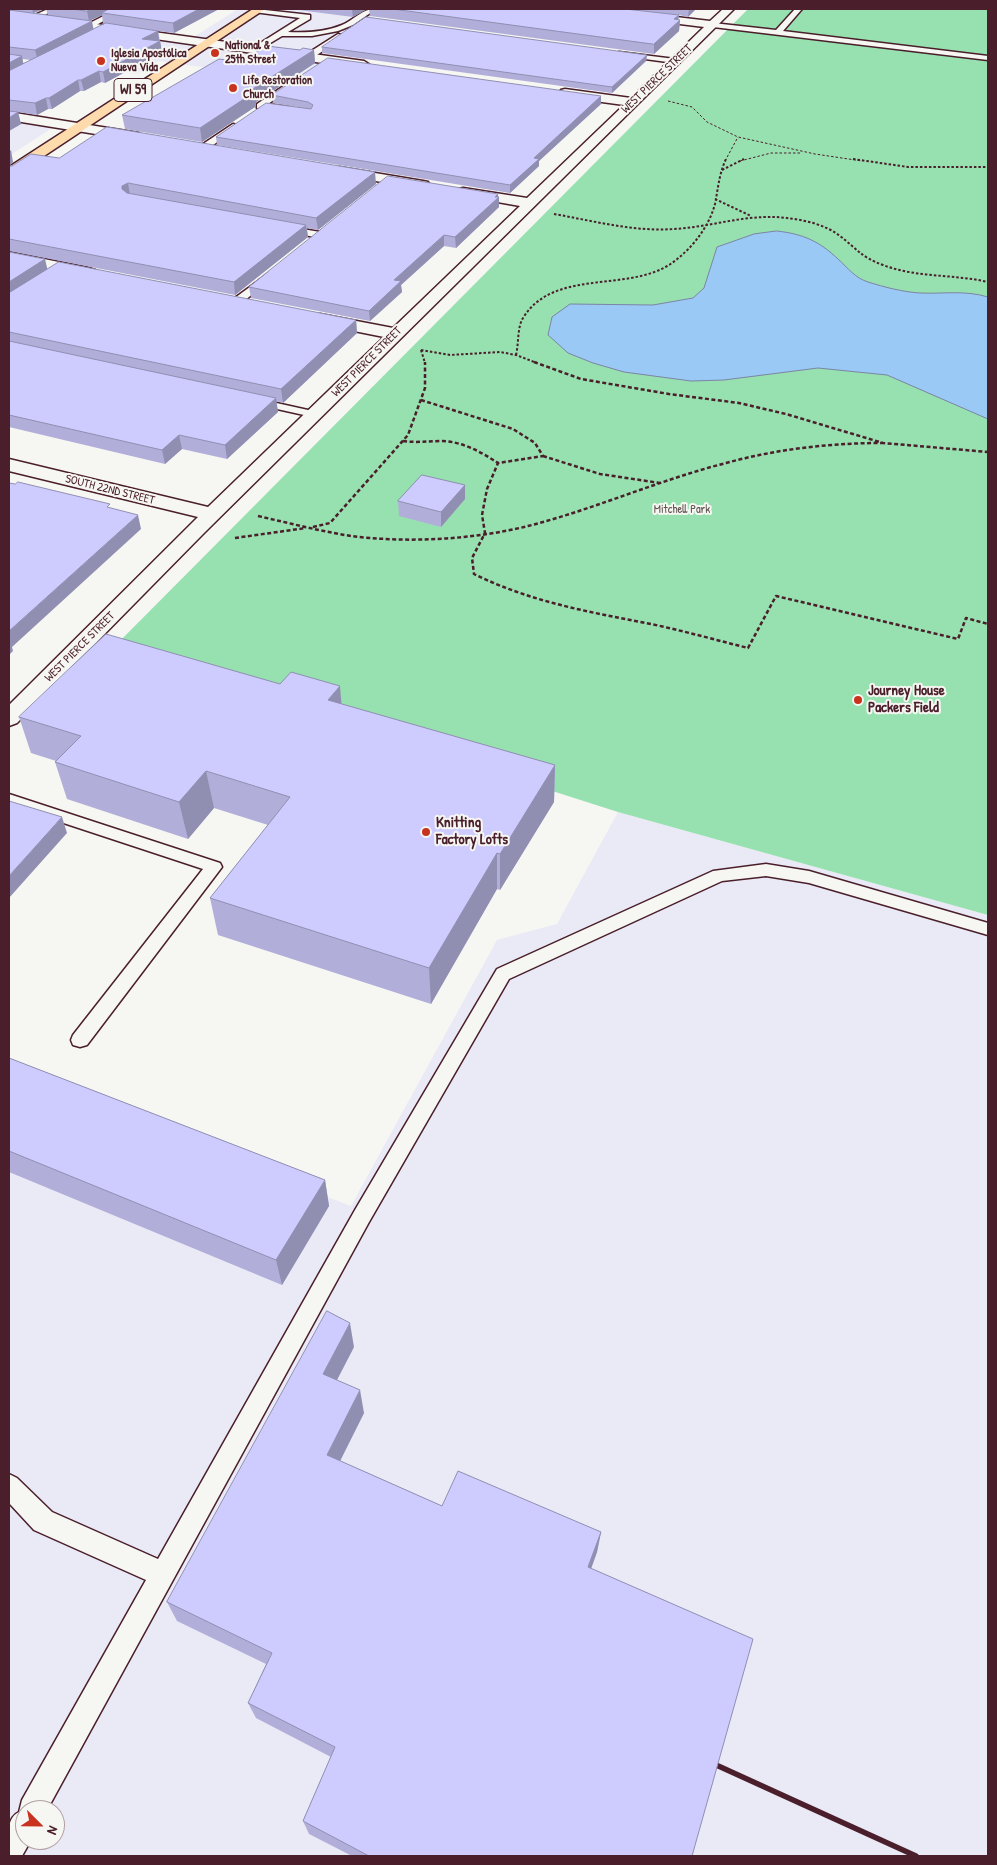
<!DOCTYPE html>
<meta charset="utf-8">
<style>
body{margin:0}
#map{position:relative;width:997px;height:1865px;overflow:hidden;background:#f6f6f2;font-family:"Patrick Hand",sans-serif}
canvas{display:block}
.frame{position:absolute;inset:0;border:10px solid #4a1f2b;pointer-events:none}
.north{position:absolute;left:15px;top:1800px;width:50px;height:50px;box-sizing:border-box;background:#f6f6f2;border:1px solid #b1a0a2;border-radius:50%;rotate:113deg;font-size:14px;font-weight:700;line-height:20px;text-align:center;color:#4a1f2b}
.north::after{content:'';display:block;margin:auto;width:18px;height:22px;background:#c8321e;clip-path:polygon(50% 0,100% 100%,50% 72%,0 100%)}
</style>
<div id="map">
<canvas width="997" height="1865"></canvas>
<div class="frame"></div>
<div class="north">N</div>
</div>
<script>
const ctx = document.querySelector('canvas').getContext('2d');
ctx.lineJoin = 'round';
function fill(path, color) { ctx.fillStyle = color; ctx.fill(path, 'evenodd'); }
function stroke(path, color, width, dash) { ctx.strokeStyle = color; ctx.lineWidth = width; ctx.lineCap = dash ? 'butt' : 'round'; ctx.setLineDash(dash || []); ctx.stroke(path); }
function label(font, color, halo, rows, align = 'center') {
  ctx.font = font + ' "Patrick Hand",sans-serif'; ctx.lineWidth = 4; ctx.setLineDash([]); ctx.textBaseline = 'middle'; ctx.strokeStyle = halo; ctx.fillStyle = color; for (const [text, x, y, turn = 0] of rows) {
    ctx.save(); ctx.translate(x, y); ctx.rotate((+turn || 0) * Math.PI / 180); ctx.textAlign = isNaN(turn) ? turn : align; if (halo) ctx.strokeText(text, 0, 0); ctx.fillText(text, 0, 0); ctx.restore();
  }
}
const built = new Path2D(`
 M 238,9 L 383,9 L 308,56 L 329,60 L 295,80 L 158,61 L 137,74 L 52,61 L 109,33 L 184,43 Z
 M 9,121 L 46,126 L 52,128 L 9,156 Z
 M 618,812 L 988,915 L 988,1856 L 9,1856 L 9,1076 L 351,1206 L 497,940 L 557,924 ZM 25,1810 L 55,1810 L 55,1840 L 25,1840 Z`);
const green = new Path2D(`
 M 748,9 L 988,9 L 988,915 L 618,812 L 349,726 L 105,656 Z`);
const water = new Path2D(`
 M 777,231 C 803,234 819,241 838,259 C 848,268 855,278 868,282 C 884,287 903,292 920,293 C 944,294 965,290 988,297 L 988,419 L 887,375 L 818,368 L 724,380 L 691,381 L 624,372 L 593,363 L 568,353 L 548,335 L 552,317 L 570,304 L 653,305 L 693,298 L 704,288 L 717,247 L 754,234 Z`);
const pathFar2 = new Path2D(`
 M 668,101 L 692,107 L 707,122 L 738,137 L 815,154 L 862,161
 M 725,161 L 738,137
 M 740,161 L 771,153 L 802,153`);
const pathFar1 = new Path2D(`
 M 853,159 L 908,167 L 988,167
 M 722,170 L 744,159
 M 715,199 L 751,216
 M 554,214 C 594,221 634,232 674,229 C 712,227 748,213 787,218 C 805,220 826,225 840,236 C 857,249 861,257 883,265 C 917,278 954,274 988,282
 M 421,350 L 450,355 L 500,352 L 516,355 L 537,363
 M 421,350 L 425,363
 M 516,355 C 519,343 517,328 523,318 C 555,266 633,295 676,260 C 694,246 709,226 715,204 C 718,189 719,174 726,159`);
const path = new Path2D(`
 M 534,362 L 581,379 L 669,394 L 739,403 L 786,414 L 883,443 L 988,452
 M 421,400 L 513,429 L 535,443 L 543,456 L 498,463 L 487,489 L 482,515 L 485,533 L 472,558 L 474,574 C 531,602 589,612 651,624 C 684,631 716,640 748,648 L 776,596 L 958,639 L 966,618 L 988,624
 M 403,441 C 417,443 429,441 443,441 C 463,442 481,452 498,463
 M 543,456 L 600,474 L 660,483
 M 258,516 C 289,523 319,531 351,536 C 407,543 472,540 528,526 C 595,509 659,480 726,463 C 777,449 830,443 883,443
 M 313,527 L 330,523 L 408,435 L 425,388 L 425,362
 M 235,538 L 306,528`);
const service = new Path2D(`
 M 48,9 L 56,9 L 35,20 L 28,18 Z
 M 117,9 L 125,9 L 91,28 L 84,26 Z
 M 256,9 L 310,15 L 310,19 L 288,32 C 306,33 325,32 342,25 C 354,20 363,8 376,9 L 353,25 L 338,31 L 312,36 L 282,36 L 257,51 L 254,51 L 254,47 L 300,18 L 254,12 L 254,10 Z
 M 795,9 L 802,9 L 783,31 L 988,56 L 988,60 L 713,27 L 709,25 L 713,23 L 776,30 Z
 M 338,34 L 345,36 L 311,59 L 305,59 L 305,55 Z
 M 619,52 L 675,59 L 679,61 L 675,63 L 622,56 L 618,54 Z
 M 288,83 L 295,85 L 268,104 L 289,107 L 289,111 L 257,108 L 257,104 Z
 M 233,124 L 240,126 L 206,150 L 200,150 L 200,146 Z
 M 285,226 L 320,232 L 325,235 L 320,238 L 282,231 L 280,229 Z
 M 269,273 L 274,276 L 273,278 L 240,304 L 232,304 L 231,302 L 232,300 Z
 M 254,398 L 317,412 L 319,414 L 313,417 L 250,403 L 248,401 Z
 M 9,794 L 220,863 L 222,867 L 87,1045 L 80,1047 L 73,1045 L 71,1040 L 73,1035 L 203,869 L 9,805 Z
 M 766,864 L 809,871 L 988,923 L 988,935 L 809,883 L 766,876 L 722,881 L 509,979 L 369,1222 L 47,1810 L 25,1810 L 25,1840 L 31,1840 L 22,1856 L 9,1856 C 9,1843 4,1819 19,1812 L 22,1800 L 146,1580 L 34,1530 L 9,1503 L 9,1474 L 17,1478 L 52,1512 L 158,1559 L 355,1210 L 497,969 L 713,871 Z`);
const minor = new Path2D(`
 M 578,9 L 608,9 L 710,21 L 723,9 L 734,9 L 204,533 L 17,723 L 9,726 L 9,705 L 198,517 L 9,471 L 9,459 L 208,507 L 384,337 L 314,323 L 312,319 L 314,315 L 320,314 L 393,328 L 520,206 L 458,195 L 456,192 L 458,189 L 463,188 L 527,198 L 624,105 L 565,97 L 559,93 L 561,90 L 565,89 L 631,98 L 704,27 L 583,12 Z
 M 9,12 L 364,61 L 370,65 L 364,69 L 9,18 Z
 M 9,112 L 139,133 L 146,137 L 139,141 L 9,120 Z
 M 339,167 L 423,181 L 428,182 L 430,185 L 428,188 L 423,189 L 334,174 L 332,171 Z
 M 9,252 L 89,268 L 95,270 L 97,273 L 95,276 L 89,278 L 9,262 Z`);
const primary = new Path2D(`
 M 253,9 L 265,9 L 14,176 L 9,177 L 9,167 Z`);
const rail = new Path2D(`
 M 714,1764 L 916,1856`);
const wall = new Path2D(`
 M 9,9 L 44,9 L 34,13 L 48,15 L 46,9 L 219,9 L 174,33 L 158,31 L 162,52 L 105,83 L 101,82 L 84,91 L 80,91 L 52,109 L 48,109 L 37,115 L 11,111 L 18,112 L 21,124 L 9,131 ZM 102,15 L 103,23 L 106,24 L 93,30 L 89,21 ZM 22,59 L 31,60 L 23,64 Z
 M 291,9 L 367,9 L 353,17 Z
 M 369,9 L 696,9 L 688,17 L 679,15 L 678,20 L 680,20 L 679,31 L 654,54 L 370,16 Z
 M 322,47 L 647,55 L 646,61 L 612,93 L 322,53 Z
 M 300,50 L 314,50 L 315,63 L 256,102 L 255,107 L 202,142 L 125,129 L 122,115 L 239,62 Z
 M 272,95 L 601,96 L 601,104 L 539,161 L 539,166 L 510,193 L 217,145 L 216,137 L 298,107 L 273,103 Z
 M 59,158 L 376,184 L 318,230 L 307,228 L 308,237 L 235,295 L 9,251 L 9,166 Z
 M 498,197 L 499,207 L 456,248 L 444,246 L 401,285 L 402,292 L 370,321 L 251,298 L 249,287 Z
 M 9,252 L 47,269 L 356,320 L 357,333 L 283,403 L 276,401 L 278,412 L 227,459 L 182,449 L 165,464 L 9,427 Z
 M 465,485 L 465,499 L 441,527 L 399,516 L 398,501 Z
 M 341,704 L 555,765 L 554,802 L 500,890 L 497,889 L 431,1004 L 218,935 L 210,898 L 268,825 L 214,808 L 188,839 L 67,799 L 55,762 L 56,761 L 31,753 L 19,717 Z
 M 9,1058 L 325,1180 L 329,1206 L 282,1285 L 9,1172 Z
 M 354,1347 L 337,1380 L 364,1413 L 340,1461 L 442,1506 L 601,1532 L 597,1552 L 591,1568 L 692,1856 L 352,1856 L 309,1834 L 303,1821 L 331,1757 L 256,1718 L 248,1703 L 266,1664 L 177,1621 L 167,1602 Z`);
const shadedWall = new Path2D(`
 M 32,9 L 44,9 L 33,13 Z
 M 92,9 L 113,9 L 102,13 L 102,15 L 89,21 L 87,11 Z
 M 199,9 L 219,9 L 174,33 L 173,23 Z
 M 352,9 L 367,9 L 353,17 Z
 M 689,9 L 696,9 L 688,17 Z
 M 679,15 L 678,22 L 680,20 L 679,31 L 654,54 L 654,44 L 674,19 Z
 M 92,21 L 94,32 L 38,61 L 35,50 Z
 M 158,31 L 159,41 L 142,39 Z
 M 160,41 L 162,52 L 105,83 L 103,72 Z
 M 314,50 L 315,63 L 256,102 L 255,107 L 202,142 L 200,128 L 254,88 Z
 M 647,55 L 646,61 L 612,93 L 612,87 Z
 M 22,56 L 24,67 L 9,75 L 9,63 Z
 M 99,71 L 101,82 L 84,91 L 81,80 Z
 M 78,80 L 80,91 L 52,109 L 49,98 Z
 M 601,96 L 601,104 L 539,161 L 539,166 L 510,193 L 510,185 L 534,158 Z
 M 46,98 L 48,109 L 37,115 L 35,103 Z
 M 18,112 L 21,124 L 9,131 L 9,118 Z
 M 11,150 L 13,162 L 9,166 L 9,152 Z
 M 375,172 L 376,184 L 318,230 L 316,218 Z
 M 128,183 L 130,195 L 122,189 L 122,186 Z
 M 498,194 L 498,198 L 499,197 L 499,207 L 456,248 L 455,237 Z
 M 306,225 L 308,237 L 235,295 L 234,282 Z
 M 444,235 L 444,246 L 401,285 L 402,292 L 370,321 L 369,311 L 394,280 Z
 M 45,259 L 48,272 L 9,297 L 9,282 Z
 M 356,320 L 357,333 L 283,403 L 281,389 Z
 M 276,398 L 278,412 L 227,459 L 225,445 Z
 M 179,435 L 182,449 L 165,464 L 162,450 Z
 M 465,485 L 465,499 L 441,527 L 441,512 Z
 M 138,515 L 141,529 L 12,647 L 13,651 L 9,655 L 9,631 Z
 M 340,686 L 343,723 L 328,700 Z
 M 555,765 L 554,802 L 500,890 L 500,854 Z
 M 206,771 L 214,808 L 188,839 L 179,802 Z
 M 62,817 L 67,833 L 9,898 L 9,876 Z
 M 497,853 L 497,889 L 431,1004 L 429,968 Z
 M 325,1180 L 329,1206 L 282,1285 L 276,1260 Z
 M 350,1323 L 354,1347 L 328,1397 L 323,1374 Z
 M 360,1390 L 364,1413 L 332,1477 L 327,1455 Z
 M 601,1532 L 597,1552 L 585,1586 L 588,1567 Z`);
const building = new Path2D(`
 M 72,9 L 92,9 L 87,11 Z
 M 109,9 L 199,9 L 173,23 L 102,13 Z
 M 393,9 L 625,9 L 679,15 L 674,19 L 680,20 L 654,44 Z
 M 9,10 L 92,21 L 35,50 L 9,47 Z
 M 366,17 L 647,55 L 612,87 L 322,47 Z
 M 106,23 L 158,31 L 142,39 L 160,41 L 103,72 L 99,71 L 81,80 L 78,80 L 49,98 L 46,98 L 35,103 L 9,100 L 9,71 Z
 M 267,46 L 300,50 L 303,48 L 314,50 L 254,88 L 253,93 L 200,128 L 122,115 L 219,59 L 239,62 Z
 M 9,54 L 22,56 L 9,63 Z
 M 328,58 L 601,96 L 534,158 L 539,159 L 510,185 L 216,137 L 266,103 L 311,109 L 313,105 L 308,102 L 272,95 Z
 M 9,111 L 18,112 L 9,118 Z
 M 107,127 L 375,172 L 316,218 L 128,183 L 122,186 L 122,189 L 127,193 L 306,225 L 234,282 L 9,239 L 9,166 L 12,166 L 31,154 L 59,158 Z
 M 388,176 L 498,194 L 495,197 L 499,197 L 455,237 L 444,235 L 394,280 L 401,281 L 369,311 L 249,287 Z
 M 9,252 L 45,259 L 9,282 Z
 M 59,262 L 356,320 L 281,389 L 9,332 L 9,293 Z
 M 9,341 L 276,398 L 225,445 L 179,435 L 162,450 L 9,415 Z
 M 422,475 L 465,485 L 441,512 L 398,501 Z
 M 18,482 L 110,504 L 107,507 L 138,515 L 9,631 L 9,483 L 15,484 Z
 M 106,634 L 280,684 L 291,672 L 340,686 L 328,700 L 555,765 L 500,854 L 497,853 L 429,968 L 210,898 L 290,797 L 206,771 L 179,802 L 55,762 L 81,736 L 19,717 Z
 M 9,801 L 62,817 L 9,876 Z
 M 9,1058 L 325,1180 L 276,1260 L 9,1151 Z
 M 327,1311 L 350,1323 L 323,1374 L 360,1390 L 327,1455 L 442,1506 L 458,1471 L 601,1532 L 588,1567 L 753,1639 L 692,1856 L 369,1856 L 303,1821 L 335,1747 L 248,1703 L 272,1653 L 167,1602 Z`);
const markers = [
 [215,53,5,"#c8321e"],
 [101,61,5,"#c8321e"],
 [233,88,5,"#c8321e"],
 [858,700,5,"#c8321e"],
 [426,832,5,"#c8321e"]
];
const farPoinames = [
 ["National &",225,46],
 ["25th Street",225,60],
 ["Iglesia Apostólica",111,54],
 ["Nueva Vida",111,68],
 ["Life Restoration",243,81],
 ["Church",243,95]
];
const farStreetnames = [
 ["WEST PIERCE STREET",657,79,-44],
 ["WEST PIERCE STREET",367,362,-45],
 ["SOUTH 22ND STREET",110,490,14],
 ["WEST PIERCE STREET",80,647,-45]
];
const farParknames = [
 ["Mitchell Park",682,510]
];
const shields = [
 [133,90,38]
];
const shieldNames = [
 ["WI 59",133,90]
];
const poiNames = [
 ["Journey House",868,691],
 ["Packers Field",868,708],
 ["Knitting",436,823],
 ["Factory Lofts",436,840]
];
fill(built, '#eae9f6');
fill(green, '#97e0af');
fill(water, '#9bc9f6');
stroke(water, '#7b85a5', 1);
stroke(service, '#4a1f2b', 3);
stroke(minor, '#4a1f2b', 3);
stroke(primary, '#4a1f2b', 3);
stroke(pathFar2, '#4a1f2b', 1, [2.5, 2]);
stroke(pathFar1, '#4a1f2b', 2, [2.5, 2]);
stroke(path, '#4a1f2b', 2.5, [4, 2.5]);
fill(service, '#f6f6f2');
fill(minor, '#f6f6f2');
fill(primary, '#fedbac');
stroke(rail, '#4a1f2b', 5.5);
fill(wall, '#b1afda');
fill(shadedWall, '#908fb2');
fill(building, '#ceccfe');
stroke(building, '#908fb2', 1);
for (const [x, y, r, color] of markers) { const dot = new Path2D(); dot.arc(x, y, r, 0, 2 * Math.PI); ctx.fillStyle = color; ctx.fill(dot); stroke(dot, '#f6f6f2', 2); }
label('bold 12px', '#4a1f2b', '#f6f6f2', farPoinames, 'left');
label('12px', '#4a1f2b', '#f6f6f2', farStreetnames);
label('12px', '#5d4f4c', '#f6f6f2', farParknames);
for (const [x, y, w] of shields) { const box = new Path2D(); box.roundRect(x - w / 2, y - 11.5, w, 23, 4); ctx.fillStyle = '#f6f6f2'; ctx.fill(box); stroke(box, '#4a1f2b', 1); }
label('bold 14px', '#4a1f2b', null, shieldNames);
label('bold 15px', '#4a1f2b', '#f6f6f2', poiNames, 'left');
</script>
